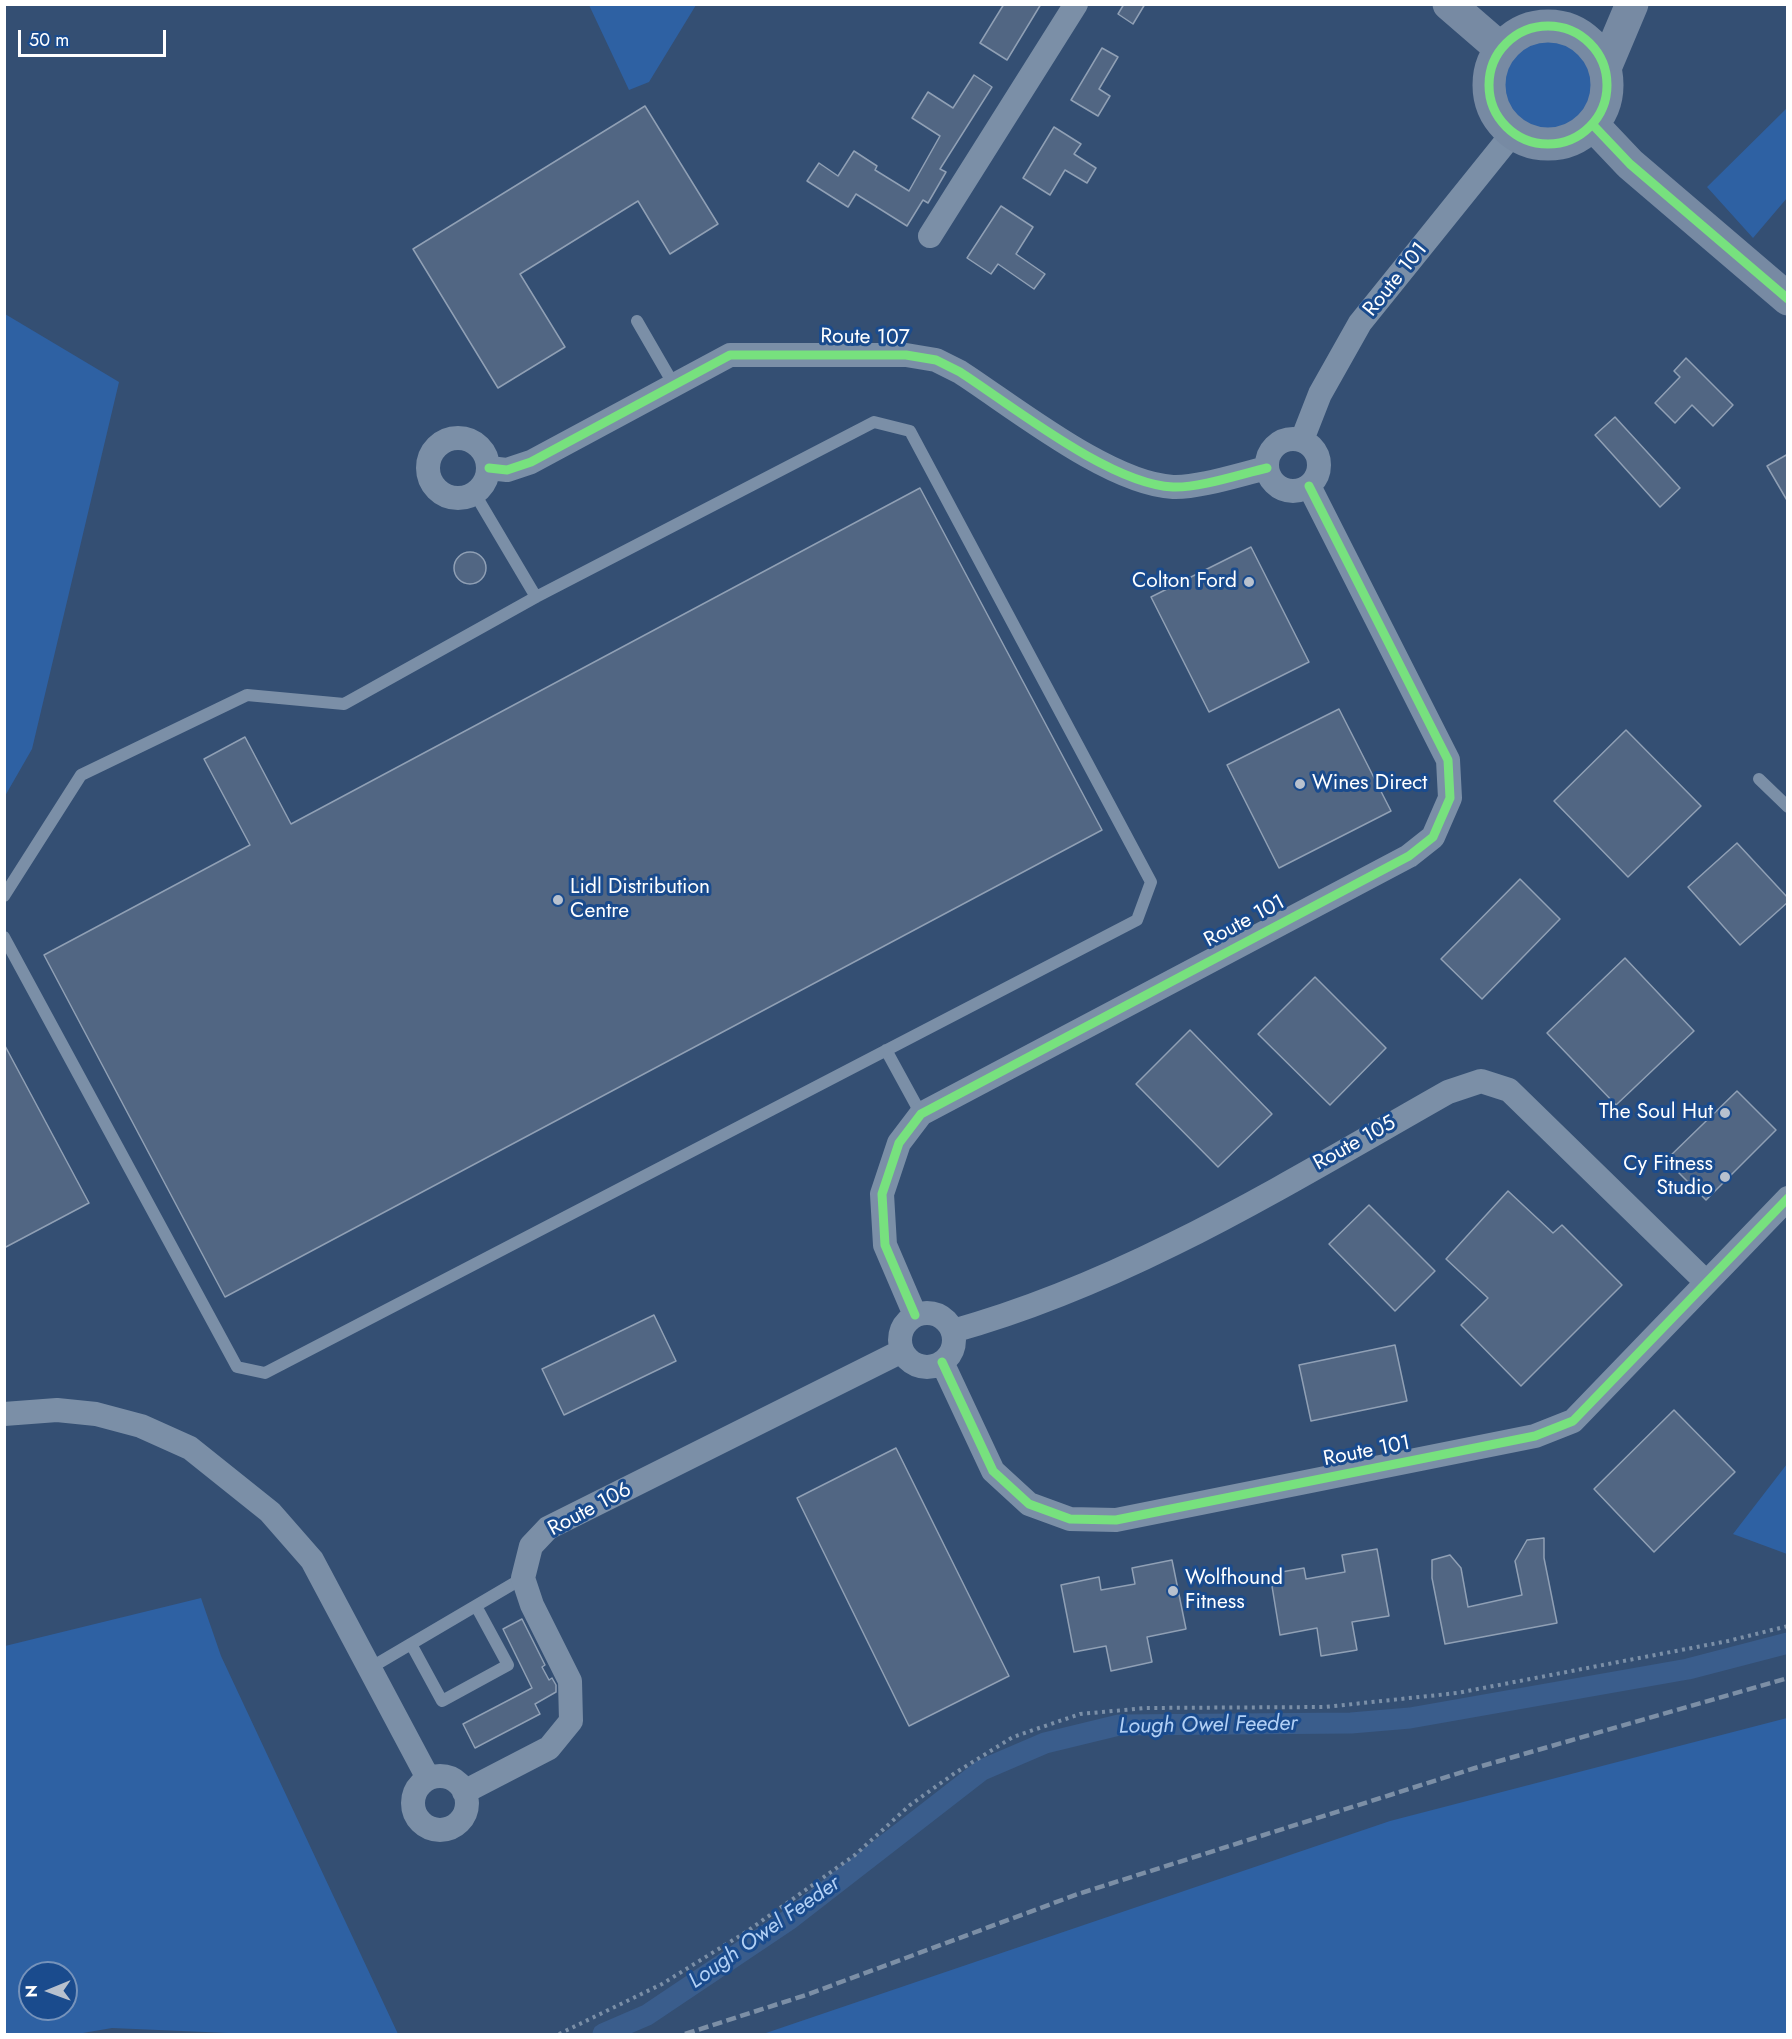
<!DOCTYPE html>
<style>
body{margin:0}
#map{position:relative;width:1792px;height:2039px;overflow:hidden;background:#344f73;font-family:Jost,sans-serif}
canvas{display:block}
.frame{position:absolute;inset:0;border:6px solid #fff;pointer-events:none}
.north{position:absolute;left:18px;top:1961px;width:60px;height:60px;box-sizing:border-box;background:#1a4b8d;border:2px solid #7693bb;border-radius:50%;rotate:269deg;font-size:16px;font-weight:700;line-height:24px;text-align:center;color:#fff}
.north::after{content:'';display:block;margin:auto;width:21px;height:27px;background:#b8c1ce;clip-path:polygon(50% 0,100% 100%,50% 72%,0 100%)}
.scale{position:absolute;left:18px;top:30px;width:148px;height:27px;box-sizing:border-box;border:3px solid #fff;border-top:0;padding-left:8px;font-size:18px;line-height:21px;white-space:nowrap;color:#fff;-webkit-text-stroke:4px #1a4b8d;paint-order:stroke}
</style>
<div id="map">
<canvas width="1792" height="2039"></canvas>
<div class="frame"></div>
<div class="north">N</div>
<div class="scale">50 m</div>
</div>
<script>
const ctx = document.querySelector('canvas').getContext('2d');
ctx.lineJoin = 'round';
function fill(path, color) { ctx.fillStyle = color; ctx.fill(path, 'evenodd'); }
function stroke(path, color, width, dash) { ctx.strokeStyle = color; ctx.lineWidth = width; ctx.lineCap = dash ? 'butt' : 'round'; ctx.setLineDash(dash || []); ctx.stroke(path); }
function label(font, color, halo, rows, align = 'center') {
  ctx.font = font + ' Jost,sans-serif'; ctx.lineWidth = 6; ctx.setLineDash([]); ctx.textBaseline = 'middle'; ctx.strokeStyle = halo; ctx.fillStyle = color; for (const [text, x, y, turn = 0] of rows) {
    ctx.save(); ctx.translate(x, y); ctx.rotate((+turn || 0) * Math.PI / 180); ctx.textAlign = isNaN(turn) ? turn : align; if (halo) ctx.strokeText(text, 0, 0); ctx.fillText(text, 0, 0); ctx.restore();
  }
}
const green = new Path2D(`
 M 589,5 L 696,5 L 649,82 L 629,90 Z
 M1500 85a48 48 0 1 1 96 0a48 48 0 1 1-96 0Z
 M 1787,108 L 1787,198 L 1753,238 L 1707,187 Z
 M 5,314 L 119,382 L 32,749 L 5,796 Z
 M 1787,1464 L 1787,1554 L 1733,1534 Z
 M 201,1598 L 221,1656 L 398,2034 L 251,2034 L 112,2028 L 77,2034 L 5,2034 L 5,1646 ZM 30,1973 L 66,1973 L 66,2009 L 30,2009 Z
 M 1787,1718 L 1787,2034 L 763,2034 L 1390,1821 Z`);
const canal = new Path2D(`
 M 603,2034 L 647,2015 L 790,1919 L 982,1770 L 1045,1743 L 1119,1725 L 1351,1723 L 1410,1718 L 1688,1669 L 1788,1643`);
const building = new Path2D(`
 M 1004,4 L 1041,4 L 1007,60 L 980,43 Z
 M 1124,4 L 1145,4 L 1133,24 L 1118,14 Z
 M 1102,48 L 1118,57 L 1099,89 L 1110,96 L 1098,116 L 1071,100 Z
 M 974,75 L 992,87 L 940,169 L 946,172 L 928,203 L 923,200 L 907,226 L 856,194 L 848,207 L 807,181 L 819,163 L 838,176 L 854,151 L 877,166 L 875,170 L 909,191 L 940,136 L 912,118 L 928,92 L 953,108 Z
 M 645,106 L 718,224 L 670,254 L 638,201 L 520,274 L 565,347 L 498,388 L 413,249 Z
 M 1054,127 L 1081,144 L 1074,154 L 1096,168 L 1087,183 L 1065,170 L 1050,195 L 1023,178 Z
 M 1001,206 L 1033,227 L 1016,254 L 1045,274 L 1034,289 L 998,264 L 991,274 L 967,258 Z
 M 1686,358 L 1733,405 L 1713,426 L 1692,405 L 1675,423 L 1655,403 L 1680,377 L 1674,371 Z
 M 1615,417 L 1680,488 L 1660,507 L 1595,435 Z
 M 1788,454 L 1788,502 L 1767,466 Z
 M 920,488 L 1102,830 L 225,1297 L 44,955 L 250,845 L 204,759 L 245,737 L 291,824 Z
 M 1251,547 L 1309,662 L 1209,712 L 1151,597 Z
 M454 568a16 16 0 1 1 32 0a16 16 0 1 1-32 0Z
 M 1339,709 L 1391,811 L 1279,868 L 1227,765 Z
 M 1626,730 L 1701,806 L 1628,877 L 1554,801 Z
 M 1737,843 L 1788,898 L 1788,902 L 1740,945 L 1688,887 Z
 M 1520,879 L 1560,919 L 1482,999 L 1441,959 Z
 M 1625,958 L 1694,1031 L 1616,1105 L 1547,1033 Z
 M 1315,977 L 1386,1048 L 1330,1105 L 1258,1034 Z
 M 1190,1030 L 1272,1114 L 1218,1167 L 1136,1084 Z
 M 4,1044 L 89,1203 L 4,1248 Z
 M 1737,1091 L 1776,1130 L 1706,1200 L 1666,1160 Z
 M 1508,1191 L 1553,1233 L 1562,1225 L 1622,1285 L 1521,1386 L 1461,1325 L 1488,1298 L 1446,1259 Z
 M 1369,1205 L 1435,1271 L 1395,1311 L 1329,1244 Z
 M 654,1315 L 676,1361 L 564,1415 L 542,1369 Z
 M 1395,1345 L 1407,1401 L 1311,1421 L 1299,1365 Z
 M 1674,1410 L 1735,1472 L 1654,1552 L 1594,1489 Z
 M 896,1448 L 1009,1676 L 909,1726 L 797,1498 Z
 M 1544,1538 L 1544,1558 L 1557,1623 L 1445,1644 L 1432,1578 L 1432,1560 L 1450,1555 L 1461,1568 L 1468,1607 L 1522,1595 L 1515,1561 L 1527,1540 Z
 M 1377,1549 L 1389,1616 L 1352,1622 L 1357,1650 L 1321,1656 L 1317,1628 L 1280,1635 L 1270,1574 L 1304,1568 L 1306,1579 L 1345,1572 L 1342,1555 Z
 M 1172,1560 L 1186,1629 L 1147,1637 L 1152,1662 L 1111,1671 L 1106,1646 L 1074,1652 L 1061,1585 L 1099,1577 L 1101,1590 L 1135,1584 L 1132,1568 Z
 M 522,1619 L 545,1665 L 542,1667 L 549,1680 L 552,1678 L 556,1685 L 556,1692 L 535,1704 L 540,1714 L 475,1748 L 463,1724 L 532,1688 L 503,1629 Z`);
const path = new Path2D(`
 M 559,2034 L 662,1984 L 746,1932 L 855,1855 L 910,1805 L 955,1773 L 1013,1737 L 1080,1714 L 1146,1708 L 1325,1707 L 1457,1693 L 1728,1641 L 1788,1626`);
const lane = new Path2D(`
 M 637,321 L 674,385
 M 475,494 L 536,597
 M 1759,779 L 1788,807
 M 4,896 L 81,775 L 247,695 L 344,704 L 536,597 L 874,422 L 910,431 L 1151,882 L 1137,920 L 265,1373 L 237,1367 L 4,937
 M 886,1050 L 921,1114
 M 411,1644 L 442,1701 L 508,1665 L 476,1606
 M 370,1668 L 523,1578`);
const street = new Path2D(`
 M 930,236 L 1076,4
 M428 468a30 30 0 1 1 60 0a30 30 0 1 1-60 0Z
 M1267 465a26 26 0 1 1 52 0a26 26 0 1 1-52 0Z
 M 1302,440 L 1320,394 L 1360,323 L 1513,133
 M 489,468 L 507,470 L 531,462 L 730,355 L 906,355 L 936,360 L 960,372 C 1014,407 1110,484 1173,487 C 1199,488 1241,474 1267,468
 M900 1340a27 27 0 1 1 54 0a27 27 0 1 1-54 0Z
 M 915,1315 L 885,1245 L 882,1194 L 899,1143 L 921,1114 L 1409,856 L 1433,837 L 1450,798 L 1448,760 L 1309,486
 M 953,1331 C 1130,1282 1289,1182 1448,1092 L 1481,1081 L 1509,1090 L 1706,1282
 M 942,1362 L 993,1471 L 1029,1504 L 1070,1519 L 1116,1520 L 1535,1436 L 1573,1421 L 1788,1198
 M 4,1414 L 57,1410 L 96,1414 L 141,1426 L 190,1448 L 270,1512 L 312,1560 L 428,1778
 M413 1803a27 27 0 1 1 54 0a27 27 0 1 1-54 0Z
 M 464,1792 L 549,1748 L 571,1721 L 570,1681 L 532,1605 L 523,1578 L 531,1546 L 548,1528 L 902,1351`);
const secondary = new Path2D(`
 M 1449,4 L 1501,49
 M1489 85a59 59 0 1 1 118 0a59 59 0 1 1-118 0Z
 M 1605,68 L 1632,4
 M 1593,125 L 1630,164 L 1788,299`);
const rail = new Path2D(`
 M 685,2034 L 806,1995 L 1078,1894 L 1475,1768 L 1788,1678`);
const cycleway = new Path2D(`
 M1489 85a59 59 0 1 1 118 0a59 59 0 1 1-118 0Z
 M 1593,125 L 1630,164 L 1788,299
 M 489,468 L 507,470 L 531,462 L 730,355 L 906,355 L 936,360 L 960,372 C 1014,407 1110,484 1173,487 C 1199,488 1241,474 1267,468
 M 915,1315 L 885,1245 L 882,1194 L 899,1143 L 921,1114 L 1409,856 L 1433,837 L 1450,798 L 1448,760 L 1309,486
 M 942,1362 L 993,1471 L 1029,1504 L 1070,1519 L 1116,1520 L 1535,1436 L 1573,1421 L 1788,1198`);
const markers = [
 [1249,582,6,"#b8c1ce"],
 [1300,784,6,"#b8c1ce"],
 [558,900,6,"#b8c1ce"],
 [1725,1113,6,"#b8c1ce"],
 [1725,1177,6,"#b8c1ce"],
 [1173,1591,6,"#b8c1ce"]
];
const streetNames = [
 ["Route 101",1396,280,-51],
 ["Route 107",865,338,1],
 ["Route 101",1245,922,-28],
 ["Route 105",1355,1144,-29],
 ["Route 101",1367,1452,-11],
 ["Route 106",590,1510,-28]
];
const poiNames = [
 ["Colton Ford",1237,582],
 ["Wines Direct",1312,784,"left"],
 ["Lidl Distribution",570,888,"left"],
 ["Centre",570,912,"left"],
 ["The Soul Hut",1713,1113],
 ["Cy Fitness",1713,1165],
 ["Studio",1713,1189],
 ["Wolfhound",1185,1579,"left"],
 ["Fitness",1185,1603,"left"]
];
const waterNames = [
 ["Lough Owel Feeder",1208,1726,-1],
 ["Lough Owel Feeder",765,1933,-35]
];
fill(green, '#2e61a3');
stroke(canal, '#3a5d8c', 21);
fill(building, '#516683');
stroke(building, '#90a0b5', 1.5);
stroke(path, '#7b8fa7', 4, [3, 4.5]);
stroke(lane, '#7b8fa7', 12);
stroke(street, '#7b8fa7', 24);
stroke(secondary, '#778aa3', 33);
stroke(rail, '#7c8fa6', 4.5, [10, 4.5]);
stroke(cycleway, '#77e17e', 9);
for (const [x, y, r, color] of markers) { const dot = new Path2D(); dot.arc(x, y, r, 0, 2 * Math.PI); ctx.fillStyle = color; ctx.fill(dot); stroke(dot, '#1a4b8d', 2); }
label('21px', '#fff', '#1a4b8d', streetNames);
label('21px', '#fff', '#1a4b8d', poiNames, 'right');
label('italic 22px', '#b2d0f5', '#1a4b8d', waterNames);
</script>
